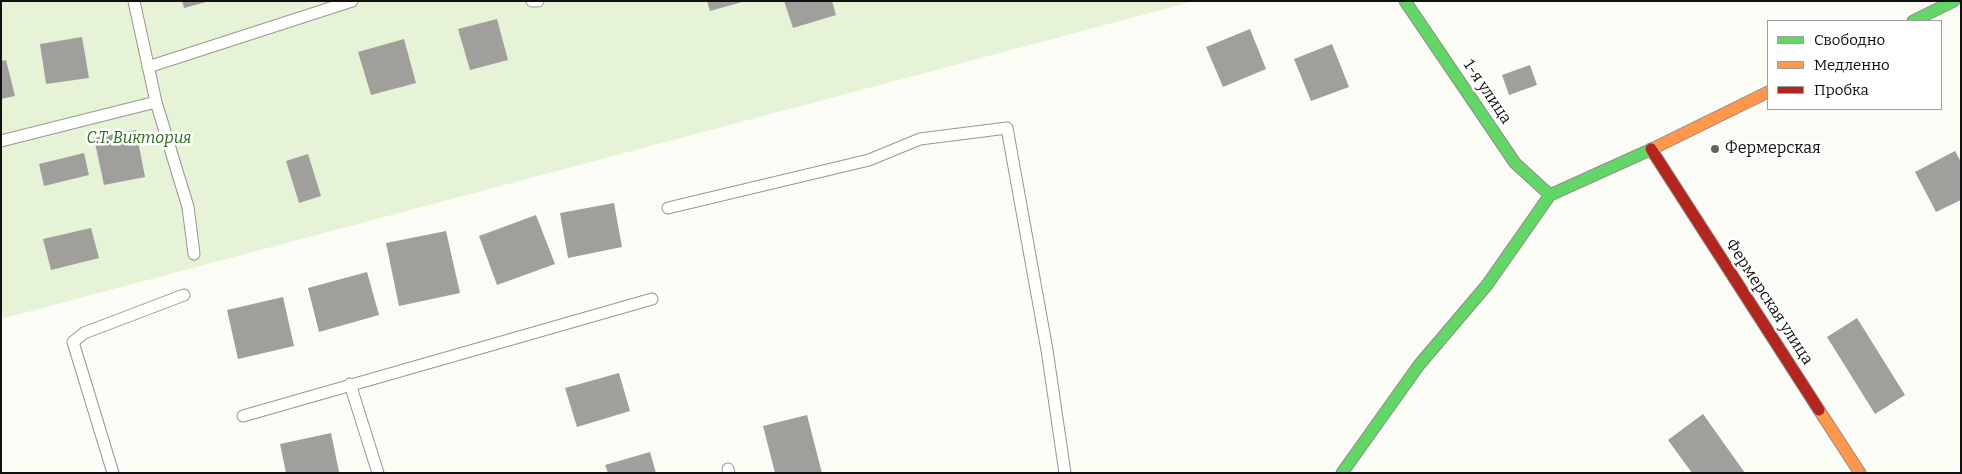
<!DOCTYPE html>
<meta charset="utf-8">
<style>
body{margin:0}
#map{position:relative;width:1962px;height:474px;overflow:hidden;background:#fcfcf7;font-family:Bitter,serif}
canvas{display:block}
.frame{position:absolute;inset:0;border:2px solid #101010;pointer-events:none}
.legend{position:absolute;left:1767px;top:20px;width:175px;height:90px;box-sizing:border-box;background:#fff;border:1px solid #9f9f9f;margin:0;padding:6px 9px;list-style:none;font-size:15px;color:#101010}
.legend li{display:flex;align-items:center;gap:10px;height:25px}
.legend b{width:25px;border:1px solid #9f9f9f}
</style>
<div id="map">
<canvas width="1962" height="474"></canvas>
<div class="frame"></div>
<ul class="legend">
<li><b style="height:6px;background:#63d668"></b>Свободно</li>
<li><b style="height:6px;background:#ff974d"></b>Медленно</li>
<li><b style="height:6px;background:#b3261e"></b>Пробка</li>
</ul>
</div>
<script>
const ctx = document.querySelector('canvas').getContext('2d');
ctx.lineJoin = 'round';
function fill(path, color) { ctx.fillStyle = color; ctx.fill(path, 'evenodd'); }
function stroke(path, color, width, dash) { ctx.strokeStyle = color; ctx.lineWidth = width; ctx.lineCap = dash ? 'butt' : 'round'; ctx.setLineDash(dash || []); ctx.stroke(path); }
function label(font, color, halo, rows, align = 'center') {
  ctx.font = font + ' Bitter,serif'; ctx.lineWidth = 5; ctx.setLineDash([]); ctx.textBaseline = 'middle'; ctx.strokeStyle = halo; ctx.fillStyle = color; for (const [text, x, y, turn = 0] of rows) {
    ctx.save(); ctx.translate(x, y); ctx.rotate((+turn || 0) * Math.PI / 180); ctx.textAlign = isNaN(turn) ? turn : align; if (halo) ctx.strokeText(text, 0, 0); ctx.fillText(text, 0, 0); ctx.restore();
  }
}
const green = new Path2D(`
 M 1,1 L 1195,1 L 1,319 Z`);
const building = new Path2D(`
 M 182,1 L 206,1 L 206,2 L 184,8 Z
 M 707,1 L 742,1 L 742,2 L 710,11 Z
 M 784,1 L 832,1 L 836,15 L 793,28 Z
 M 497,19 L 508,60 L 470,70 L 458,29 Z
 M 1250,29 L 1266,69 L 1223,87 L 1206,47 Z
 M 82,37 L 89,78 L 46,84 L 40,44 Z
 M 404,39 L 416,83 L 371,95 L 358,52 Z
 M 1332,44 L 1349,87 L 1311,101 L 1294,59 Z
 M 6,60 L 15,96 L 1,99 L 1,61 Z
 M 1530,65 L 1537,85 L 1509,95 L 1502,75 Z
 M 136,130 L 145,177 L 104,185 L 94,138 Z
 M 1955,151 L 1961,162 L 1961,200 L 1936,212 L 1915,172 Z
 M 84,153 L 89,175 L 44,186 L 39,164 Z
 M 308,154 L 321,196 L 299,203 L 286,161 Z
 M 614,203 L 622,247 L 568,258 L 560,213 Z
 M 536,215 L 555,264 L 497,285 L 479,236 Z
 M 91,228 L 99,258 L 51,270 L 43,239 Z
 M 446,231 L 460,293 L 399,306 L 386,243 Z
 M 367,272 L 379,315 L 319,332 L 308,288 Z
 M 283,297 L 294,346 L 238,359 L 227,310 Z
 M 1857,318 L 1905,395 L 1875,414 L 1827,337 Z
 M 619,373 L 630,411 L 577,427 L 565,388 Z
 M 1703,414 L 1745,473 L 1692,473 L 1668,440 Z
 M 807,415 L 822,473 L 775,473 L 763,426 Z
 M 331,433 L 339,472 L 286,473 L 280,444 Z
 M 650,452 L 656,473 L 608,473 L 605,465 Z`);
const lane = new Path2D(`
 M 134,1 L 156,102 L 188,207 L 194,254
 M 532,1 L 538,1
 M 148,67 L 352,1
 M 1,141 L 156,102
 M 668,208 L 869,160 L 920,139 L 1007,128 L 1047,350 L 1065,473
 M 350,384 L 378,473
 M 243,416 L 652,299
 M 728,469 L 729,473
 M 113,473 L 73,342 L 84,333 L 184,295`);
const fast = new Path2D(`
 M 1405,1 L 1515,163 L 1550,195
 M 1913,21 L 1954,1
 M 1342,473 L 1419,365 L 1487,285 L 1550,195 L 1652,149`);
const slow = new Path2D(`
 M 1652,149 L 1768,92
 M 1819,410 L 1860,473`);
const jam = new Path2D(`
 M 1651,149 L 1819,410`);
const markers = [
 [1715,149,5,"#636361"]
];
const streetNames = [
 ["1-я улица",1487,92,56],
 ["Фермерская улица",1769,302,57]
];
const parkNames = [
 ["С.Т. Виктория",139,139]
];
const poiNames = [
 ["Фермерская",1725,149]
];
fill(green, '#e6f3d7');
fill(building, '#a09f9c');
stroke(lane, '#969694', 13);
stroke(fast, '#8d8d8b', 13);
stroke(slow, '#8d8d8b', 13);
stroke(jam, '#8d8d8b', 13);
stroke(lane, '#fffffe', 11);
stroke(fast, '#63d668', 11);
stroke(slow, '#ff974d', 11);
stroke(jam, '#b3261e', 11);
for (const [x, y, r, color] of markers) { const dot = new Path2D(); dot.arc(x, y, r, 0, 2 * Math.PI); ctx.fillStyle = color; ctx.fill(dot); stroke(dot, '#fff', 2); }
label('16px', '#101010', '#fff', streetNames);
label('italic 16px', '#2c6b1e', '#fff', parkNames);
label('16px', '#101010', '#fff', poiNames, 'left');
</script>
